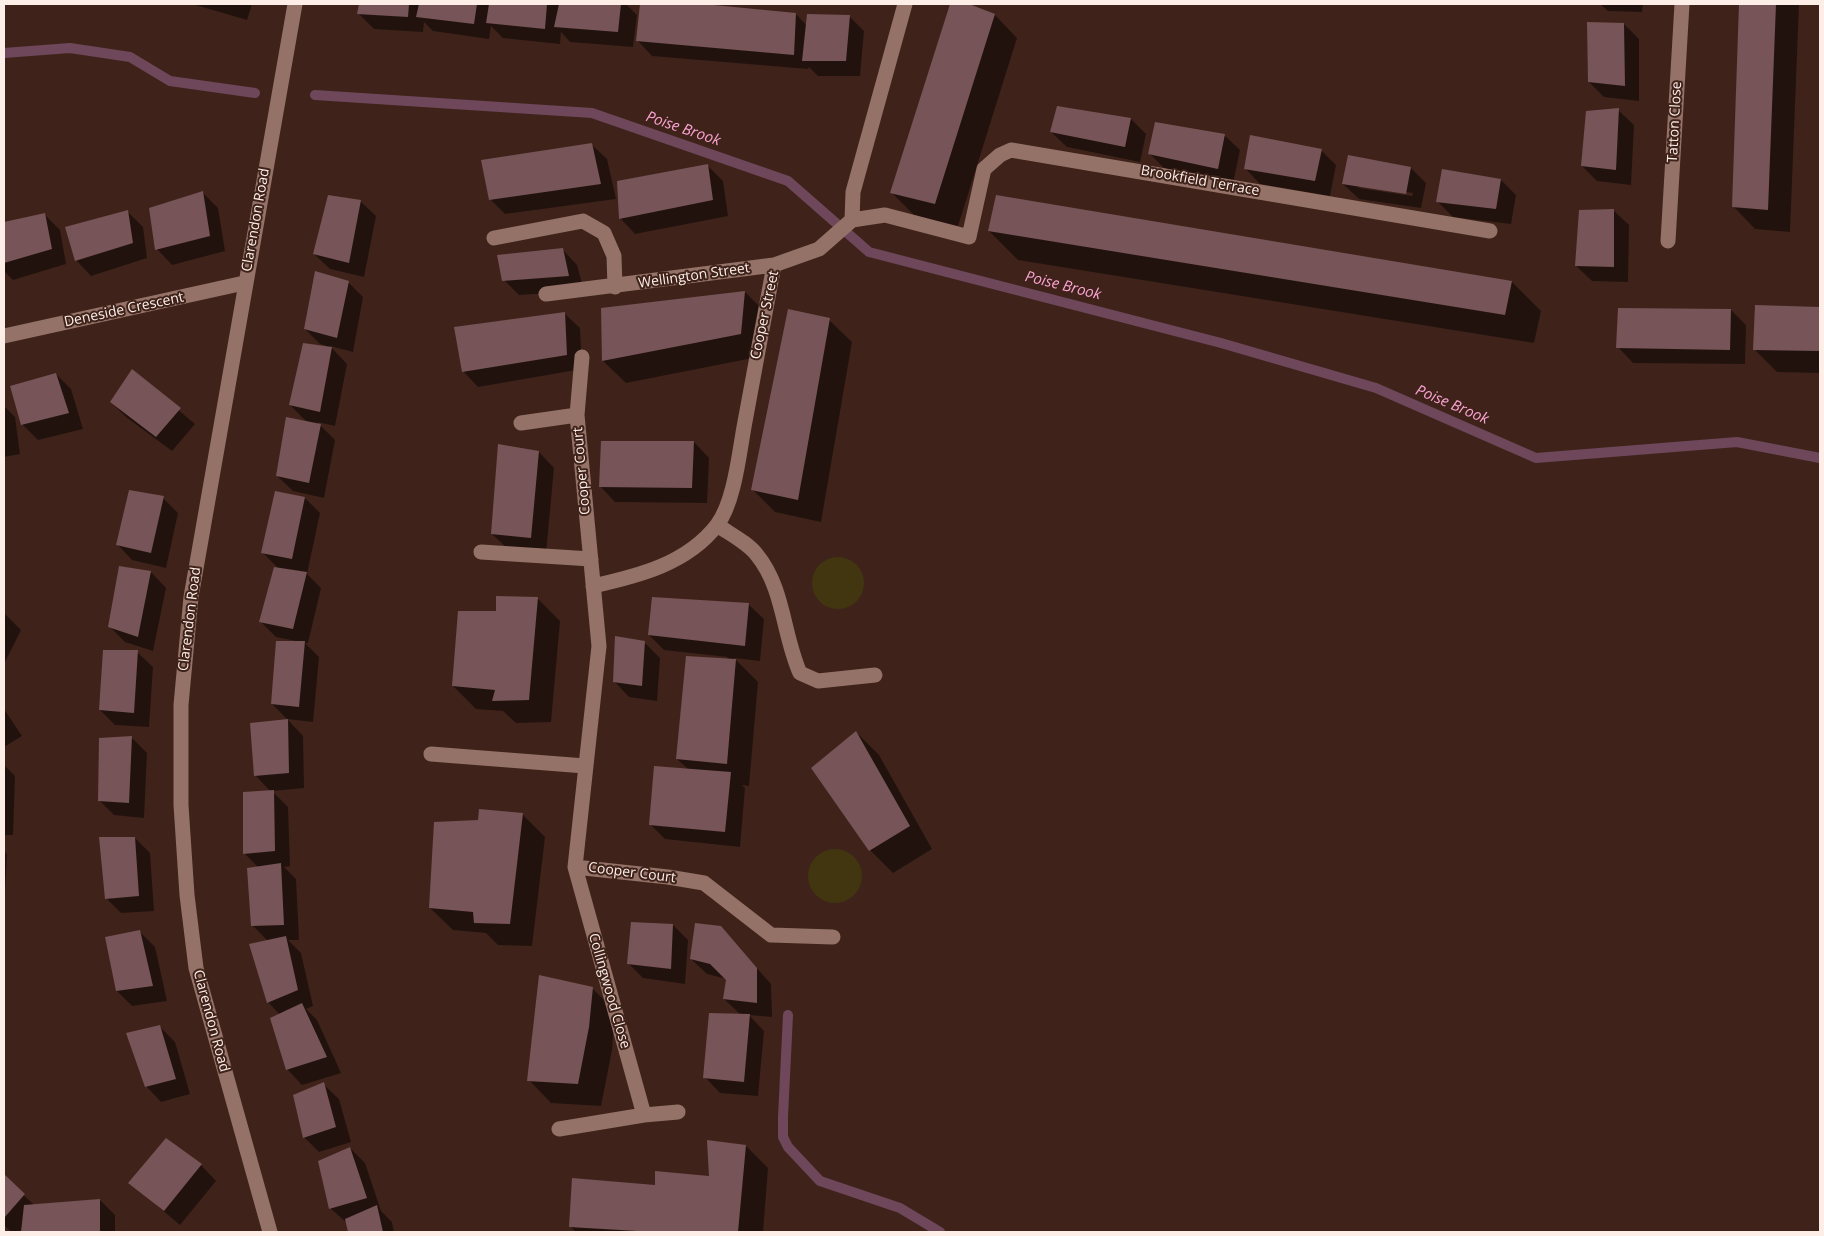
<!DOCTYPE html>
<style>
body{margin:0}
#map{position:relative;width:1824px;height:1236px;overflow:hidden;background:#3f231a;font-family:"Open Sans",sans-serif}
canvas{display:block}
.frame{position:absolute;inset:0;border:5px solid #fdeee8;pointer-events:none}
</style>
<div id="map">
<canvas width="1824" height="1236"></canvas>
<div class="frame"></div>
</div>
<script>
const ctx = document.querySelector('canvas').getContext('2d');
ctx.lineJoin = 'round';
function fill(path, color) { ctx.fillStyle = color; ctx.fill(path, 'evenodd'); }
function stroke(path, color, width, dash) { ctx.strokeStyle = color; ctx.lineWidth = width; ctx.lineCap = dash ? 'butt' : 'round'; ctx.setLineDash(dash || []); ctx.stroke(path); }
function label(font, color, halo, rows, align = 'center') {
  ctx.font = font + ' "Open Sans",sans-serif'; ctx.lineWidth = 4; ctx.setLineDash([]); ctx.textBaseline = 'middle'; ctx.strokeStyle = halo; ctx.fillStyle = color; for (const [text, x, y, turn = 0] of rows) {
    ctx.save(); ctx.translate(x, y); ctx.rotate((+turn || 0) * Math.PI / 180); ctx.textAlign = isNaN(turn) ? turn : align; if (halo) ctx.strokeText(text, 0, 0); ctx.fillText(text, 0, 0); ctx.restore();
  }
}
const green = new Path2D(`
 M812 583a26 26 0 1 1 52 0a26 26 0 1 1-52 0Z
 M808 876a27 27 0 1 1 54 0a27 27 0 1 1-54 0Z`);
const shadow = new Path2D(`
 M 192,4 L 252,4 L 247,20 Z
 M 360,4 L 626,4 L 637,15 L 633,47 L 570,42 L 561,32 L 560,44 L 503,38 L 491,26 L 489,39 L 433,31 L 424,22 L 423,32 L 374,29 L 359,14 Z
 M 641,4 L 691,4 L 796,14 L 807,26 L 849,16 L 864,31 L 860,76 L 818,76 L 809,67 L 808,69 L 652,56 L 637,40 Z
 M 952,4 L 965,4 L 995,15 L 1017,38 L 958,226 L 914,215 L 892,193 Z
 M 1600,4 L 1643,4 L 1642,12 L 1608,11 Z
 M 1741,4 L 1799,4 L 1790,232 L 1755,229 L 1733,206 Z
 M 1624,24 L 1639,39 L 1639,101 L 1604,97 L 1589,82 Z
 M 1618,110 L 1634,125 L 1631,185 L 1597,181 L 1582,166 Z
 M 1131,119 L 1146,134 L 1140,162 L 1067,147 L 1051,132 Z
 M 1224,135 L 1240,150 L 1233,183 L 1165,169 L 1149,153 Z
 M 591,144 L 607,159 L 616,199 L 505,214 L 490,199 Z
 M 1321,150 L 1336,165 L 1330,196 L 1260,184 L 1245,168 Z
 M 708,166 L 723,181 L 728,216 L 635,234 L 620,218 Z
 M 1411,168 L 1426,183 L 1421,208 L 1359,199 L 1343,184 ZM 1359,185 L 1413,193 L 1412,196 L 1359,188 Z
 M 1443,170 L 1501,180 L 1516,195 L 1511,224 L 1453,217 L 1438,202 Z
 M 203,193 L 218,208 L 225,251 L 172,265 L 157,249 Z
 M 360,201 L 376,216 L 364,277 L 330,269 L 314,254 Z
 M 1613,210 L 1629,225 L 1628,282 L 1592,281 L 1576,266 Z
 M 128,212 L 143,227 L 147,258 L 91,276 L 76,260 Z
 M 45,215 L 60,230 L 66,264 L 13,280 L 4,271 L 4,223 Z
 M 989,231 L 1512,282 L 1541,311 L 1534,343 L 1018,260 Z
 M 562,249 L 577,265 L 584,291 L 519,295 L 504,280 Z
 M 348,282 L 363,297 L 353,352 L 330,346 L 347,364 L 335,426 L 317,422 L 335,440 L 324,498 L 293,491 L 277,476 L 308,423 L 290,405 L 327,346 L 320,344 L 305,329 Z
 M 745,292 L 768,315 L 763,356 L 626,383 L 603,361 L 602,309 Z
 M 1756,306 L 1820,308 L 1820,373 L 1777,372 L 1754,349 Z
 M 1731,310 L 1746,325 L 1745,364 L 1633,363 L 1618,347 Z
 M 564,313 L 580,328 L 582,369 L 478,387 L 463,371 Z
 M 829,320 L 852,342 L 821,522 L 775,512 L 752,489 Z
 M 132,371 L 195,424 L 172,451 L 126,417 L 111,402 Z
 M 56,374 L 71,389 L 83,429 L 38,440 L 23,425 L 12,387 Z
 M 4,406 L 15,417 L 20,454 L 4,457 Z
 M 694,442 L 709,458 L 707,503 L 615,502 L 600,486 Z
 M 539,452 L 554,468 L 546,553 L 508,549 L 492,534 Z
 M 163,498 L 178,513 L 166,568 L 132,560 L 117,544 Z
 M 305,498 L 320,513 L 307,574 L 321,588 L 308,643 L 305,643 L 319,657 L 313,722 L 287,719 L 272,704 L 296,641 L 276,637 L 261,622 L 279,569 L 262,552 Z
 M 151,572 L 166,588 L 153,651 L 125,642 L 110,627 Z
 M 538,599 L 560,621 L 551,722 L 516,723 L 503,711 L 476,709 L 453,686 L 497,613 Z
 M 748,604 L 764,619 L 760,661 L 734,658 L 758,682 L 749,786 L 742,785 L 745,788 L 740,847 L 665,839 L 650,824 L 689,770 L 677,759 L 728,657 L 664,650 L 649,635 Z
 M 4,613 L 21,630 L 5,662 L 4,662 Z
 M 645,643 L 660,658 L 657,701 L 629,697 L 614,681 Z
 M 137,652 L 153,667 L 149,727 L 115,725 L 100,710 Z
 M 4,709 L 22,736 L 4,747 Z
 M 288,720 L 303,736 L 304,788 L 272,791 L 288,807 L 290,866 L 284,867 L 296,879 L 299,940 L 288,940 L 301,953 L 313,1006 L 306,1009 L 317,1020 L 341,1073 L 302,1085 L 287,1069 L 280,1015 L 269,1003 L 251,945 L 268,941 L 252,925 L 259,868 L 245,854 L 271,792 L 256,776 L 252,724 Z
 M 856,732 L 879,755 L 932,849 L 893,873 L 870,850 Z
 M 131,737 L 147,753 L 144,818 L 114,815 L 99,800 Z
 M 4,765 L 15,776 L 13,835 L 4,835 Z
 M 522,814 L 545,837 L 532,946 L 498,945 L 486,933 L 453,930 L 430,908 L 479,821 Z
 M 135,838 L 150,853 L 154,911 L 121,913 L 106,898 Z
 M 4,851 L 7,854 L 4,913 Z
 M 673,925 L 688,940 L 685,984 L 643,978 L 628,963 Z
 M 720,927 L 771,984 L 772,1017 L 749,1015 L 764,1031 L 758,1096 L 720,1093 L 705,1077 L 741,1015 L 724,999 L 727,979 L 707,974 L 691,959 Z
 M 4,928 L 5,930 L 4,951 Z
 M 140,932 L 155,947 L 167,1001 L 132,1006 L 117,991 Z
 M 592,988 L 615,1011 L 612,1050 L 601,1106 L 551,1103 L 529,1080 Z
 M 159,1026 L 175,1042 L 190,1094 L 161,1102 L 146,1086 Z
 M 323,1084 L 339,1099 L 351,1142 L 319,1152 L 304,1137 Z
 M 746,1146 L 768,1168 L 763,1232 L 576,1232 L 570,1226 L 710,1178 Z
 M 350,1148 L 365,1163 L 381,1211 L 392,1222 L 394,1232 L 349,1232 L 347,1223 L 330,1208 Z
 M 201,1165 L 216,1181 L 180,1225 L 130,1183 Z
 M 4,1176 L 35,1206 L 100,1200 L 115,1215 L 115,1232 L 23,1232 L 23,1228 L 19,1232 L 11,1232 L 4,1225 Z`);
const stream = new Path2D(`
 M 4,53 L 70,48 L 130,57 L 170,81 L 255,93
 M 315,95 L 592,113 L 788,181 L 869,252 L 1221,343 L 1376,388 L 1536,458 L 1737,442 L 1820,458
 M 788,1015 L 783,1117 L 783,1137 L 788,1147 L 820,1181 L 900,1208 L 940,1232`);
const building = new Path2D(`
 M 359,4 L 409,4 L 408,17 L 357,14 Z
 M 419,4 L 477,4 L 474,24 L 416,17 Z
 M 489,4 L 547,4 L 545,29 L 486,23 Z
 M 559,4 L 621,4 L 618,32 L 554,27 Z
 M 640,4 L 703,4 L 796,13 L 794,55 L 636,41 Z
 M 950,4 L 969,4 L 995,14 L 935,204 L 890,193 Z
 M 1739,4 L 1776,4 L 1768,210 L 1732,207 Z
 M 807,14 L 850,15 L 846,61 L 802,61 Z
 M 1587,22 L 1624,23 L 1625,86 L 1588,82 Z
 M 1057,106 L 1131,118 L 1125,147 L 1050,132 Z
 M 1619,108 L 1616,170 L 1581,166 L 1586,111 Z
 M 1155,122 L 1225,134 L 1218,169 L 1148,154 Z
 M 1250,135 L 1322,149 L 1315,181 L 1244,169 Z
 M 592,143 L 601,184 L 489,200 L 481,160 Z
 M 1348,155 L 1411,167 L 1406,194 L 1342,184 Z
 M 708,164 L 713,200 L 619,219 L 617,181 Z
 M 1442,169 L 1501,179 L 1496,209 L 1436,202 Z
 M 203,191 L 210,236 L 155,250 L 149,208 Z
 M 328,195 L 361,200 L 349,263 L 313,254 Z
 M 996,195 L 1512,281 L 1505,315 L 988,231 Z
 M 1614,209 L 1614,267 L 1575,266 L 1579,210 Z
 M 128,210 L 133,243 L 75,261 L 65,227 Z
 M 45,213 L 52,249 L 4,263 L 4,222 Z
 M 563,248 L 569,276 L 502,281 L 497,255 Z
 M 315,271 L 349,281 L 337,338 L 304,329 Z
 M 745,291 L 741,334 L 602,361 L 601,308 Z
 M 1755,305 L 1820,307 L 1820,351 L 1753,350 Z
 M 1618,308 L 1731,309 L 1730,350 L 1616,348 Z
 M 788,309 L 830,318 L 798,500 L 751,490 Z
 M 565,312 L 567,355 L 462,372 L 454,327 Z
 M 303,343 L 332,347 L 320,412 L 289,405 Z
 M 132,369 L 181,408 L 156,437 L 110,402 Z
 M 56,373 L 69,413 L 21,425 L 10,386 Z
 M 286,417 L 321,424 L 309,483 L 276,476 Z
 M 601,441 L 694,441 L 692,488 L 599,487 Z
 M 498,444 L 539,451 L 531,538 L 491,534 Z
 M 129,490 L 164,496 L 151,553 L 116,545 Z
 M 275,491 L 305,497 L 292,559 L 261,553 Z
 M 119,566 L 151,571 L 138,637 L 108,627 Z
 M 274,567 L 307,572 L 293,629 L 259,622 Z
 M 496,596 L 538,597 L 529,700 L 492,701 L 495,690 L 452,686 L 458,611 L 496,611 Z
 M 652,597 L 749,603 L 745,646 L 648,635 Z
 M 615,636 L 645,641 L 642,686 L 613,682 Z
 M 276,641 L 305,641 L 299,707 L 271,704 Z
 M 103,650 L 138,650 L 134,713 L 99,710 Z
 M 686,656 L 736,659 L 727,764 L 676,759 Z
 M 288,719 L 289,773 L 254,776 L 250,723 Z
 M 856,731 L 910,826 L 869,851 L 811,768 Z
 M 132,736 L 129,803 L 98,801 L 99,738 Z
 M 654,766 L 731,772 L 725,832 L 649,825 Z
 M 274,790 L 275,851 L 243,854 L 243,792 Z
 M 479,809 L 523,813 L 510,924 L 474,923 L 473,912 L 429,908 L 434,822 L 478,820 Z
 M 99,837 L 135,837 L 139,896 L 105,899 Z
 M 281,863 L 284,925 L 251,926 L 247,868 Z
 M 631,922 L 673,924 L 671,969 L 627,964 Z
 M 695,923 L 721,926 L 757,968 L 757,1003 L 723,999 L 726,980 L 710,964 L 690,959 Z
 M 140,930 L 153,986 L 116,991 L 105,937 Z
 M 286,936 L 298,990 L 267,1003 L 249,944 Z
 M 539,975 L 593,987 L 589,1027 L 578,1084 L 527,1081 Z
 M 302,1003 L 327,1057 L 286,1070 L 270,1018 Z
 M 709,1013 L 750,1014 L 744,1082 L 703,1078 Z
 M 160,1025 L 176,1079 L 145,1087 L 126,1033 Z
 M 324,1082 L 336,1127 L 303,1138 L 293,1095 Z
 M 166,1138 L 202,1164 L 164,1211 L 128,1183 Z
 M 707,1140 L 746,1145 L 738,1232 L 654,1232 L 569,1227 L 572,1178 L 655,1185 L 655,1171 L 709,1176 Z
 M 350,1147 L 367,1198 L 329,1209 L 318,1161 Z
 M 4,1174 L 25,1194 L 4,1218 Z
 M 100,1199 L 100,1232 L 21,1232 L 24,1205 Z
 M 377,1205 L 383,1232 L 348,1232 L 345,1219 Z`);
const minor = new Path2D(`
 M 852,220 L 885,215 L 969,237 L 984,169 L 1000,155 L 1011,150 L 1490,231
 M 494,238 L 583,221 L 604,233 L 614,256 L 615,287
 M 1668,241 L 1682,4
 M 546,294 L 774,265 L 819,249 L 852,220 L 853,192 L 905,4
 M 4,336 L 244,283
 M 577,415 L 582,357
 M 521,423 L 577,415 L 599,646 L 575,867 L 644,1115 L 559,1129
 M 717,525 C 730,534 748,543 757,555 C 784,588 783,635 800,673 L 818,681 L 875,675
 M 481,552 L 591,559
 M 593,586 C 638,576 687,564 717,525 C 734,503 739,455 744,427 C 754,373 764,319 774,265
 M 431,754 L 585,766
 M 575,867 L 668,877 L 704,883 L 771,935 L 833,937
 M 644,1115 L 678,1112
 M 270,1232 L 196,968 L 187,895 L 181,805 L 181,705 L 191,597 L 295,4`);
const streetNames = [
 ["Tatton Close",1675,122,-87],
 ["Brookfield Terrace",1200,181,10],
 ["Clarendon Road",256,220,-80],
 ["Wellington Street",694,276,-8],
 ["Deneside Crescent",124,310,-12],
 ["Cooper Street",765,315,-78],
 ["Cooper Court",582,471,-95],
 ["Clarendon Road",190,619,-83],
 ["Cooper Court",632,873,7],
 ["Collingwood Close",609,991,74],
 ["Clarendon Road",211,1021,75]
];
const waterNames = [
 ["Poise Brook",683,129,19],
 ["Poise Brook",1063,286,14],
 ["Poise Brook",1452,405,23]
];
fill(green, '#423611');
fill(shadow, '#0007');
stroke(stream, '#6e475b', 10);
fill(building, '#775457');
stroke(minor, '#947267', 15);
label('14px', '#fdeee8', '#3f231a', streetNames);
label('italic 15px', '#faa2d1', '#3f231a', waterNames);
</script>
